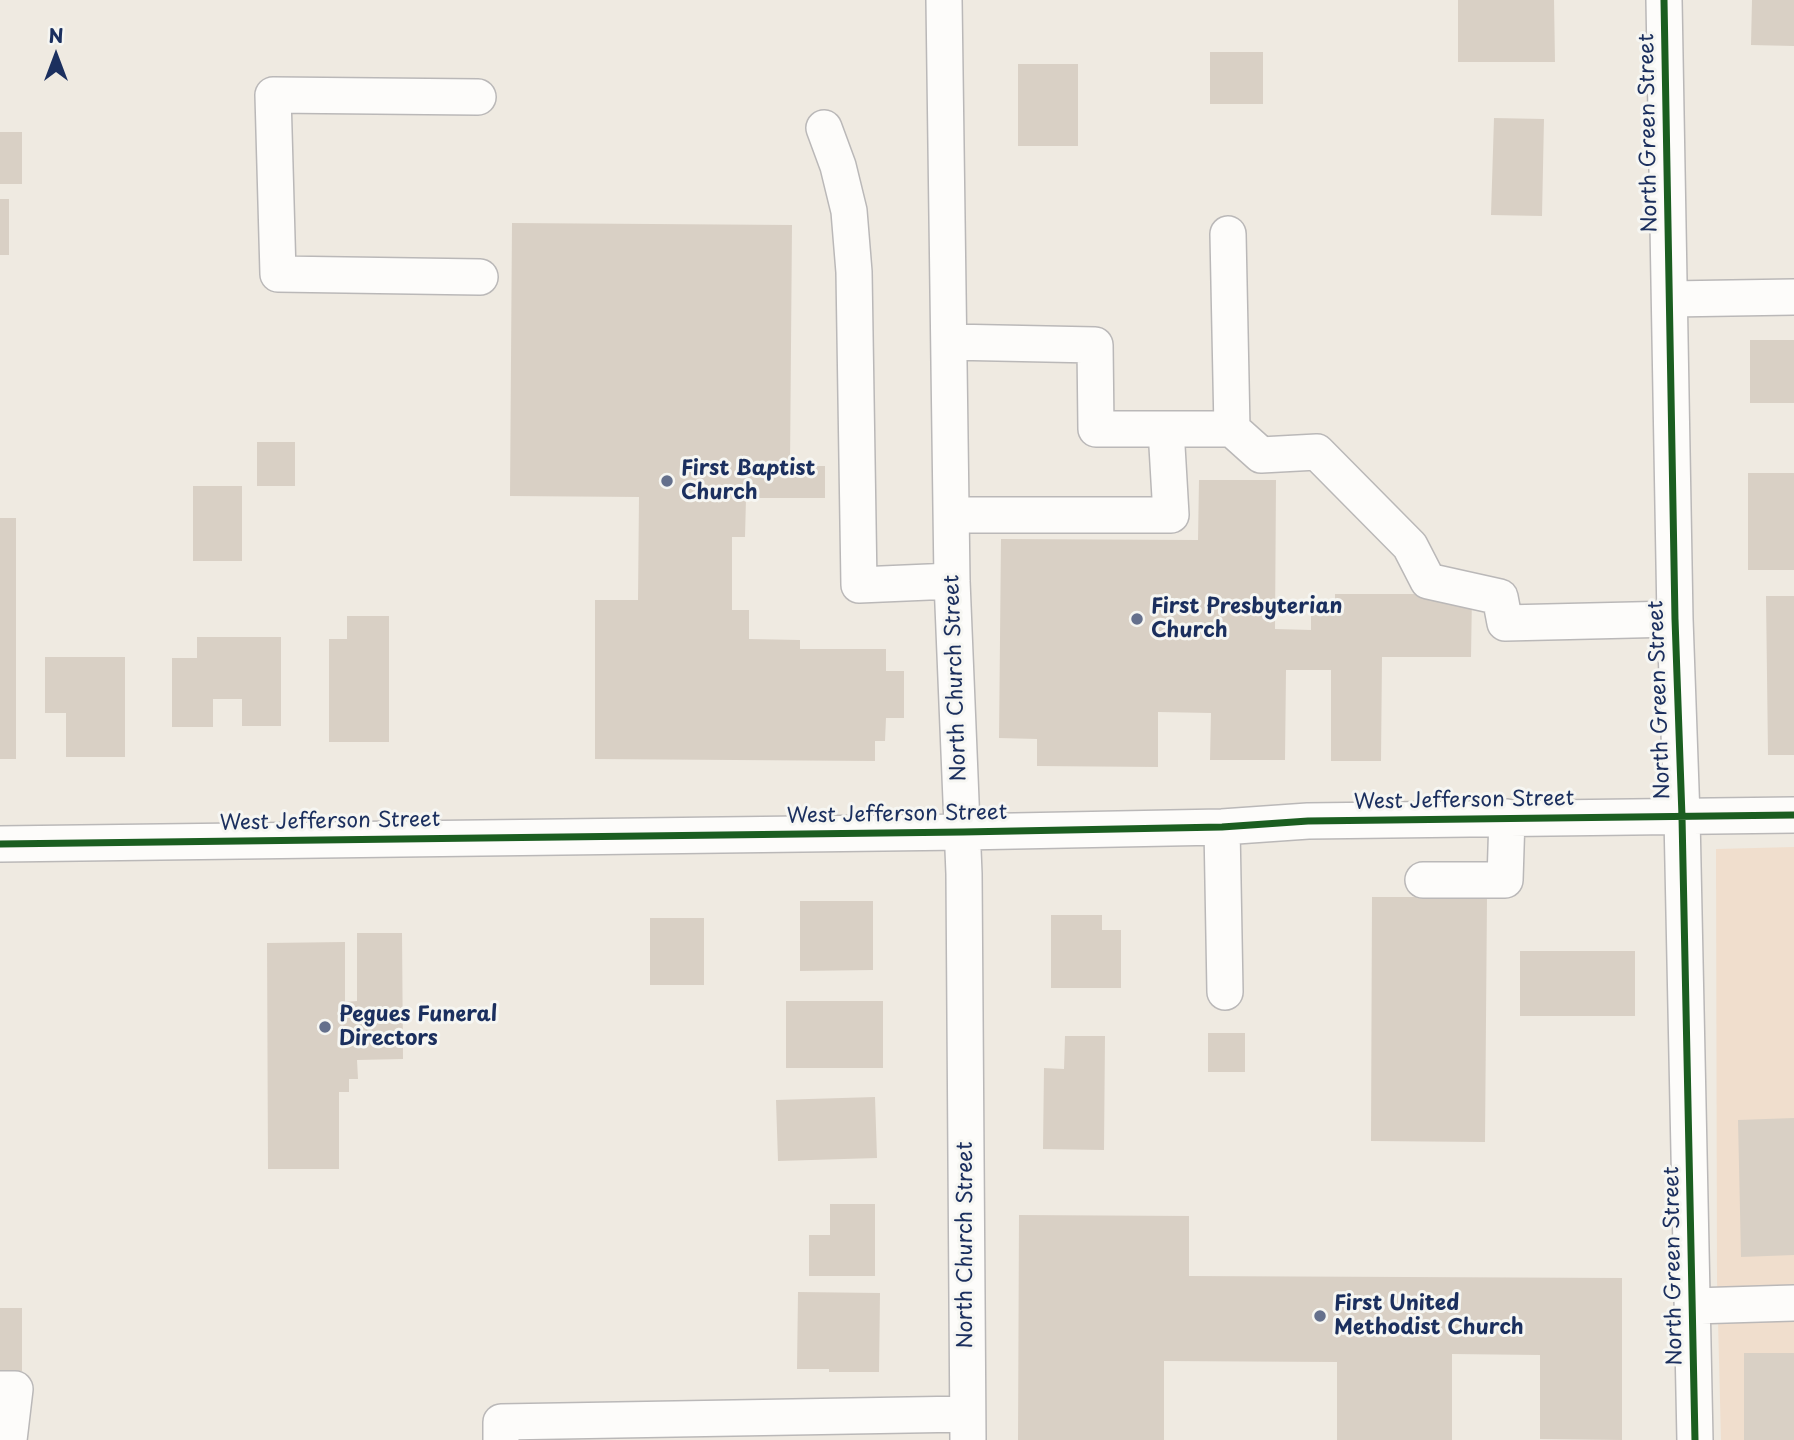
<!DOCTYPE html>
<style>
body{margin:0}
#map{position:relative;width:1794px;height:1440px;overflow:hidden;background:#efeae1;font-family:"Playpen Sans",sans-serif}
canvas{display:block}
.north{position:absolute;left:21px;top:21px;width:70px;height:70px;-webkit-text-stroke:5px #f6f6f2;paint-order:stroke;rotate:0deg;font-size:19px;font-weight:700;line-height:28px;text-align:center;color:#1b2f5e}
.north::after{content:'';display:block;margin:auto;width:24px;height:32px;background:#1b2f5e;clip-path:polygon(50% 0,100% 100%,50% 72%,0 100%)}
</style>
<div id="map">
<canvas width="1794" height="1440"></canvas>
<div class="north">N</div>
</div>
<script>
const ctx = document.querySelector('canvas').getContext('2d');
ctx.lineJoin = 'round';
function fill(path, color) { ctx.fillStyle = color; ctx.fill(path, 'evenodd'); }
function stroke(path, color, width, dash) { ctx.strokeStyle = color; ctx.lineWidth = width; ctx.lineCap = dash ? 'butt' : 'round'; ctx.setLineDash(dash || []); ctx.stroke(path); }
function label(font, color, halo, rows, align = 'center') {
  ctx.font = font + ' "Playpen Sans",sans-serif'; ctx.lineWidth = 6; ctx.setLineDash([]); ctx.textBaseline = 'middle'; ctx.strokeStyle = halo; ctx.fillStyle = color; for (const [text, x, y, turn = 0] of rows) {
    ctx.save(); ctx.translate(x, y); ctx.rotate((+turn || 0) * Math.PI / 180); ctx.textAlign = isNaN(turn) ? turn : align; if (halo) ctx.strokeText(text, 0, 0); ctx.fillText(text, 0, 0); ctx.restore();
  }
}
const built = new Path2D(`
 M 1794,847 L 1794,1440 L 1721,1440 L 1717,1280 L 1716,849 Z`);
const building = new Path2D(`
 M 1458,0 L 1554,0 L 1555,62 L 1458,62 Z
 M 1752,0 L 1794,0 L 1794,46 L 1751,45 Z
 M 1210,52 L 1263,52 L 1263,104 L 1210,104 Z
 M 1018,64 L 1078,64 L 1078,146 L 1018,146 Z
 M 1494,118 L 1544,119 L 1542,216 L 1491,215 Z
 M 0,132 L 22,132 L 22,184 L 0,184 Z
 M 0,199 L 9,199 L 9,255 L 0,255 Z
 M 512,223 L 792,225 L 790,466 L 825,466 L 825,498 L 746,498 L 745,537 L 732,537 L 732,610 L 749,610 L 749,639 L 800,640 L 800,649 L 886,649 L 886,671 L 904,671 L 904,718 L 886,718 L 885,741 L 875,741 L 875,761 L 595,759 L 595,600 L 638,600 L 639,497 L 510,496 Z
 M 1750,340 L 1794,340 L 1794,403 L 1750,403 Z
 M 257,442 L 295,442 L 295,486 L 257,486 Z
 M 1748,473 L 1794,473 L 1794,570 L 1748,570 Z
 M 1199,480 L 1276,480 L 1275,629 L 1311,630 L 1311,609 L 1335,609 L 1335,594 L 1472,594 L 1471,657 L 1382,657 L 1381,761 L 1331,761 L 1331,670 L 1286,670 L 1285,760 L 1210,760 L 1211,713 L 1158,712 L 1158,767 L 1037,766 L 1037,739 L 999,738 L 1001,539 L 1198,540 Z
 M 193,486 L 242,486 L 242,561 L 193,561 Z
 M 0,518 L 16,518 L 16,759 L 0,759 Z
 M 1766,596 L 1794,596 L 1794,755 L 1768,755 Z
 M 347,616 L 389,616 L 389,742 L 329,742 L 329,639 L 347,639 Z
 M 197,637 L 281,637 L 281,726 L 242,726 L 242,699 L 213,699 L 213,727 L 172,727 L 172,658 L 197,658 Z
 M 45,657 L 125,657 L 125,757 L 66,757 L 66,713 L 45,713 Z
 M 1372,897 L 1487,897 L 1485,1142 L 1371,1141 Z
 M 800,901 L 873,901 L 873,970 L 800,971 Z
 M 1051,915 L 1102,915 L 1102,930 L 1121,930 L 1121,988 L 1051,988 Z
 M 650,918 L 704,918 L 704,985 L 650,985 Z
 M 357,933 L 402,933 L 403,1059 L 357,1060 L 358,1079 L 349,1079 L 349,1092 L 339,1092 L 339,1169 L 268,1169 L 267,943 L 345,942 L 345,1002 L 357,1001 Z
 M 1520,951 L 1635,951 L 1635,1016 L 1520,1016 Z
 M 786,1001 L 883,1001 L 883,1068 L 786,1068 Z
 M 1208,1033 L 1245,1033 L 1245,1072 L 1208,1072 Z
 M 1065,1036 L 1105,1036 L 1104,1150 L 1043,1149 L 1044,1068 L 1064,1069 Z
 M 875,1097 L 877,1158 L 778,1161 L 776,1100 Z
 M 1794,1118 L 1794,1255 L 1741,1257 L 1738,1120 Z
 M 830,1204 L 875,1204 L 875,1276 L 809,1276 L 809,1235 L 830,1235 Z
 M 1019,1215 L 1189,1216 L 1189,1276 L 1622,1278 L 1622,1440 L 1540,1439 L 1540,1355 L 1452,1354 L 1452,1440 L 1337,1440 L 1337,1362 L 1164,1361 L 1164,1440 L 1018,1440 Z
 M 798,1292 L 880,1293 L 879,1372 L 829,1372 L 829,1369 L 797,1369 Z
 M 0,1308 L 22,1308 L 22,1371 L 0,1371 Z
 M 1744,1353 L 1794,1353 L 1794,1440 L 1744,1440 Z`);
const minor = new Path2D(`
 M 944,0 L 952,581 L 964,874 L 968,1440
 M 1664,0 L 1675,619 L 1682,817 L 1695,1440
 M 478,97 L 273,95 L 278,274 L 480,277
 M 824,128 L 838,166 L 849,211 L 854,272 L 859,585 L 952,581
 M 1670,299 L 1794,297
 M 949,342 L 1095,345 L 1096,429 L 1232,429 L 1228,234
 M 1232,429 L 1261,455 L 1317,452 L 1410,546 L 1428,581 L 1500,597 L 1505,623 L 1675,619
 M 952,515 L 1171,515 L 1166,429
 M 1222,827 L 1225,992
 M 0,844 L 963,832 L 1222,827 L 1308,821 L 1794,815
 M 1423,880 L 1505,880 L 1507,817
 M 1693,1306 L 1794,1303
 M 0,1389 L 15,1389 L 9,1440
 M 501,1440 L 501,1422 L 967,1414`);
const cycleway = new Path2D(`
 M 1664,0 L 1675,619 L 1682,817 L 1695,1440
 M 0,844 L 963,832 L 1222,827 L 1308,821 L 1794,815`);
const markers = [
 [667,481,7,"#65708c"],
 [1137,619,7,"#65708c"],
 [325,1027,7,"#65708c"],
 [1320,1316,7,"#65708c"]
];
const streetNames = [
 ["North Green Street",1649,133,-91],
 ["North Church Street",956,678,-92],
 ["North Green Street",1660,700,-92],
 ["West Jefferson Street",1464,801,-1],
 ["West Jefferson Street",897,815,-1],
 ["West Jefferson Street",330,822,-1],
 ["North Church Street",966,1245,-90],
 ["North Green Street",1674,1266,-91]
];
const poiNames = [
 ["First Baptist",681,469],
 ["Church",681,493],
 ["First Presbyterian",1151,607],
 ["Church",1151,631],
 ["Pegues Funeral",339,1015],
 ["Directors",339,1039],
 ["First United",1334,1304],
 ["Methodist Church",1334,1328]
];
fill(built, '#f0decd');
fill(building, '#d9d0c5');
stroke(minor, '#bab8b8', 38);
stroke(minor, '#fdfcfa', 35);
stroke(cycleway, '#1b5e20', 7);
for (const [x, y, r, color] of markers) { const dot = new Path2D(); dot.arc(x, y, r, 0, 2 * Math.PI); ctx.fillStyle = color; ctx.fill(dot); stroke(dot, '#f6f6f2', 2.5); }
label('21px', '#1b2f5e', '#f6f6f2', streetNames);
label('bold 21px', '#1b2f5e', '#f6f6f2', poiNames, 'left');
</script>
